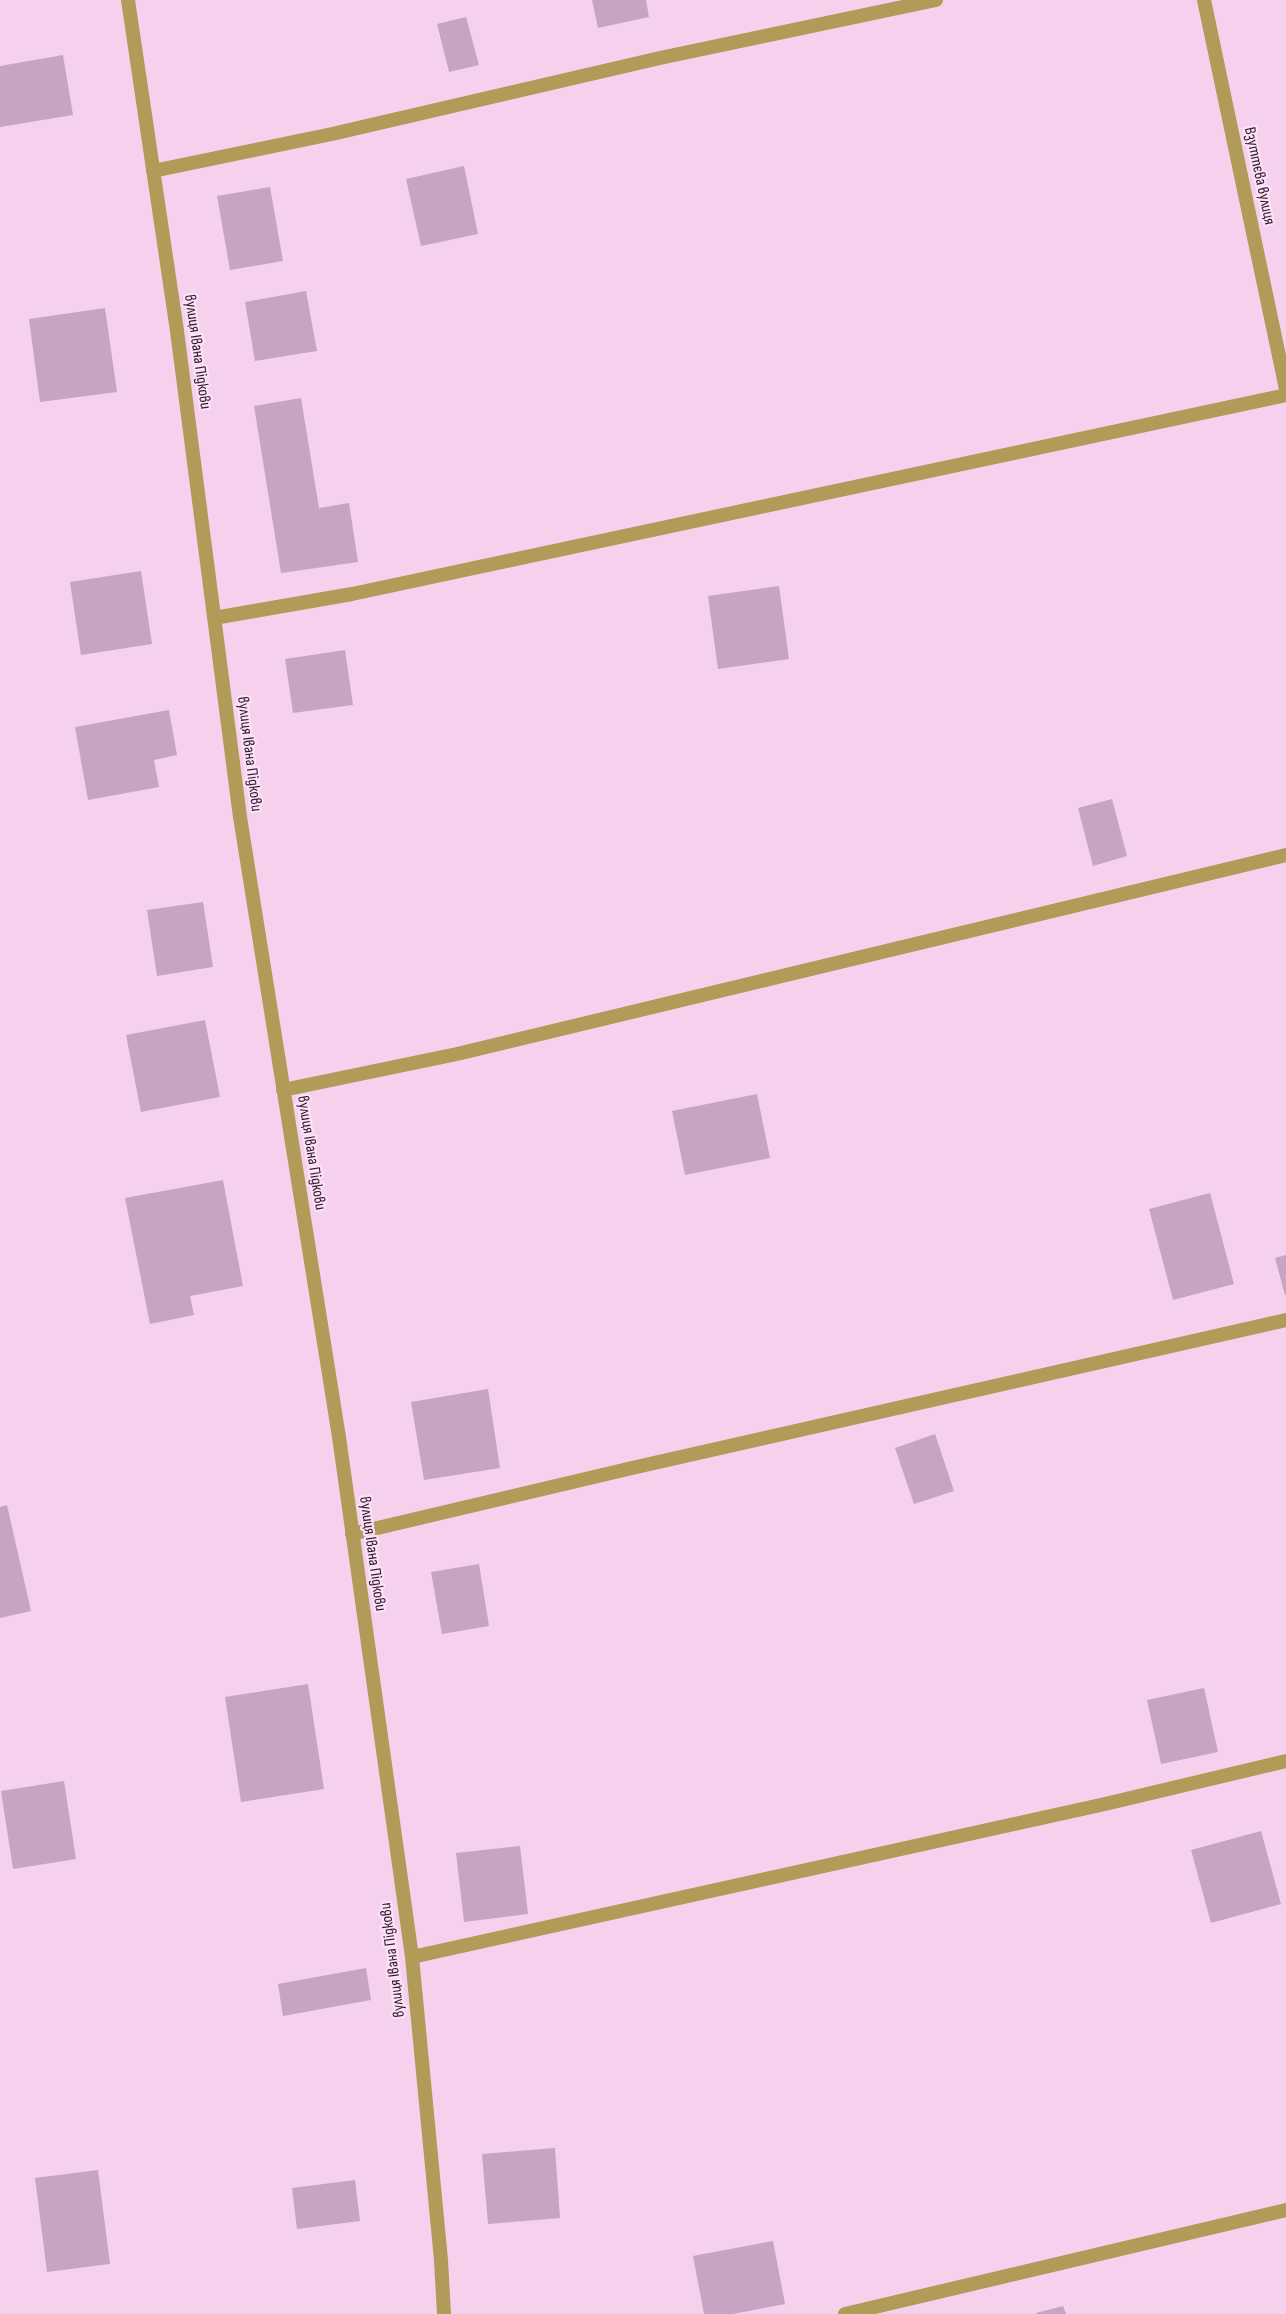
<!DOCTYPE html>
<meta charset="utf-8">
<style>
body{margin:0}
canvas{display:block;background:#f5d1ee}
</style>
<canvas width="1286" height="2314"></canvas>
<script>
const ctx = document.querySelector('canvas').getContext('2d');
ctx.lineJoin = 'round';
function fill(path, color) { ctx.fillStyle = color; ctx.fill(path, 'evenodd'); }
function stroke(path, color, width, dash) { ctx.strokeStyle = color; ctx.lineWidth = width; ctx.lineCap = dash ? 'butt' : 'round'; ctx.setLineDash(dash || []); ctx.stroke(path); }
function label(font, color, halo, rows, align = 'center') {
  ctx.font = font + ' "Sofia Sans Condensed",sans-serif'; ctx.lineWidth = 4.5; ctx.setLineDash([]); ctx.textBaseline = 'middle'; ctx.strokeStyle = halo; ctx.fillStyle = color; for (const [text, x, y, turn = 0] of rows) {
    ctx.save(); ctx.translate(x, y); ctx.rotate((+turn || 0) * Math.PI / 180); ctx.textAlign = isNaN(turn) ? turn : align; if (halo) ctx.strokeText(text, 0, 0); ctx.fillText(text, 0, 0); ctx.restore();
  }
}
const building = new Path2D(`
 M 592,0 L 646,0 L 649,17 L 598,28 Z
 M 466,17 L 479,65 L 449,72 L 437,24 Z
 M 63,55 L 73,115 L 0,127 L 0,66 Z
 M 464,166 L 478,234 L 421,246 L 406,179 Z
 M 270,187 L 283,261 L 230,270 L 217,196 Z
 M 306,291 L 317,351 L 255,361 L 245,302 Z
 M 105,308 L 117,392 L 40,402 L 29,319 Z
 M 301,398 L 319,508 L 349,503 L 358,562 L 281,573 L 254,406 Z
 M 141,571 L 152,644 L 81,655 L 70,582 Z
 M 779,586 L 789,659 L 718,669 L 708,596 Z
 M 345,650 L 353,705 L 293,713 L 285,659 Z
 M 169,710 L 177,755 L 154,760 L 159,787 L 88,800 L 75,727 Z
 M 1112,799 L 1127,856 L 1093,866 L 1078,808 Z
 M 203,902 L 213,967 L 157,976 L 147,910 Z
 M 205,1020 L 220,1097 L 141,1112 L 126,1035 Z
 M 757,1094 L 770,1158 L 685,1175 L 672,1111 Z
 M 223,1180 L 243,1286 L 190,1296 L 194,1315 L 150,1324 L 125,1198 Z
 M 1210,1193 L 1234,1284 L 1173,1300 L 1149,1209 Z
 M 1286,1255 L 1286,1295 L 1285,1295 L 1275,1258 Z
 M 488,1389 L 500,1468 L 424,1480 L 411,1402 Z
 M 935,1434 L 954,1491 L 914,1504 L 895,1448 Z
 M 7,1505 L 31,1611 L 0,1618 L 0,1507 Z
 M 479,1564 L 489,1626 L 442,1634 L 431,1572 Z
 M 308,1684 L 324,1789 L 241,1802 L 225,1697 Z
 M 1204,1688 L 1218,1752 L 1161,1764 L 1147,1700 Z
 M 64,1781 L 76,1859 L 13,1869 L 1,1791 Z
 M 1261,1831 L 1281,1904 L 1211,1923 L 1191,1850 Z
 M 520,1846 L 528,1914 L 464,1922 L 456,1853 Z
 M 366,1968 L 371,2000 L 283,2016 L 278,1984 Z
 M 555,2148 L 560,2218 L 488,2224 L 482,2154 Z
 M 98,2170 L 110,2264 L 47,2272 L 35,2178 Z
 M 355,2180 L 360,2221 L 297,2229 L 292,2188 Z
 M 773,2241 L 785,2304 L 733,2314 L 704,2314 L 693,2256 Z
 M 1063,2306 L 1066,2314 L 1036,2314 L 1036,2313 Z`);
const minor = new Path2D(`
 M 128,0 L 177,331 L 240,817 L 339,1437 L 412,1957 L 441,2260 L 444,2314
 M 1204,0 L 1286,389
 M 153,171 L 332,134 L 660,58 L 936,0
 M 214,618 L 352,594 L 1286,395
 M 283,1090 L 457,1054 L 1286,855
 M 352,1534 L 632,1468 L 1286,1320
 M 412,1957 L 1105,1804 L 1286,1761
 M 845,2314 L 1286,2210`);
const streetNames = [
 ["Взуттєва вулиця",1259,176,78],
 ["вулиця Івана Підкови",197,352,82],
 ["вулиця Івана Підкови",249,754,83],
 ["вулиця Івана Підкови",311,1153,81],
 ["вулиця Івана Підкови",372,1554,82],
 ["вулиця Івана Підкови",393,1960,-97]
];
fill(building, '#c7a4c1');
stroke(minor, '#b09b58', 14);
label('16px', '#2b1e29', '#fee0f8', streetNames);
</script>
